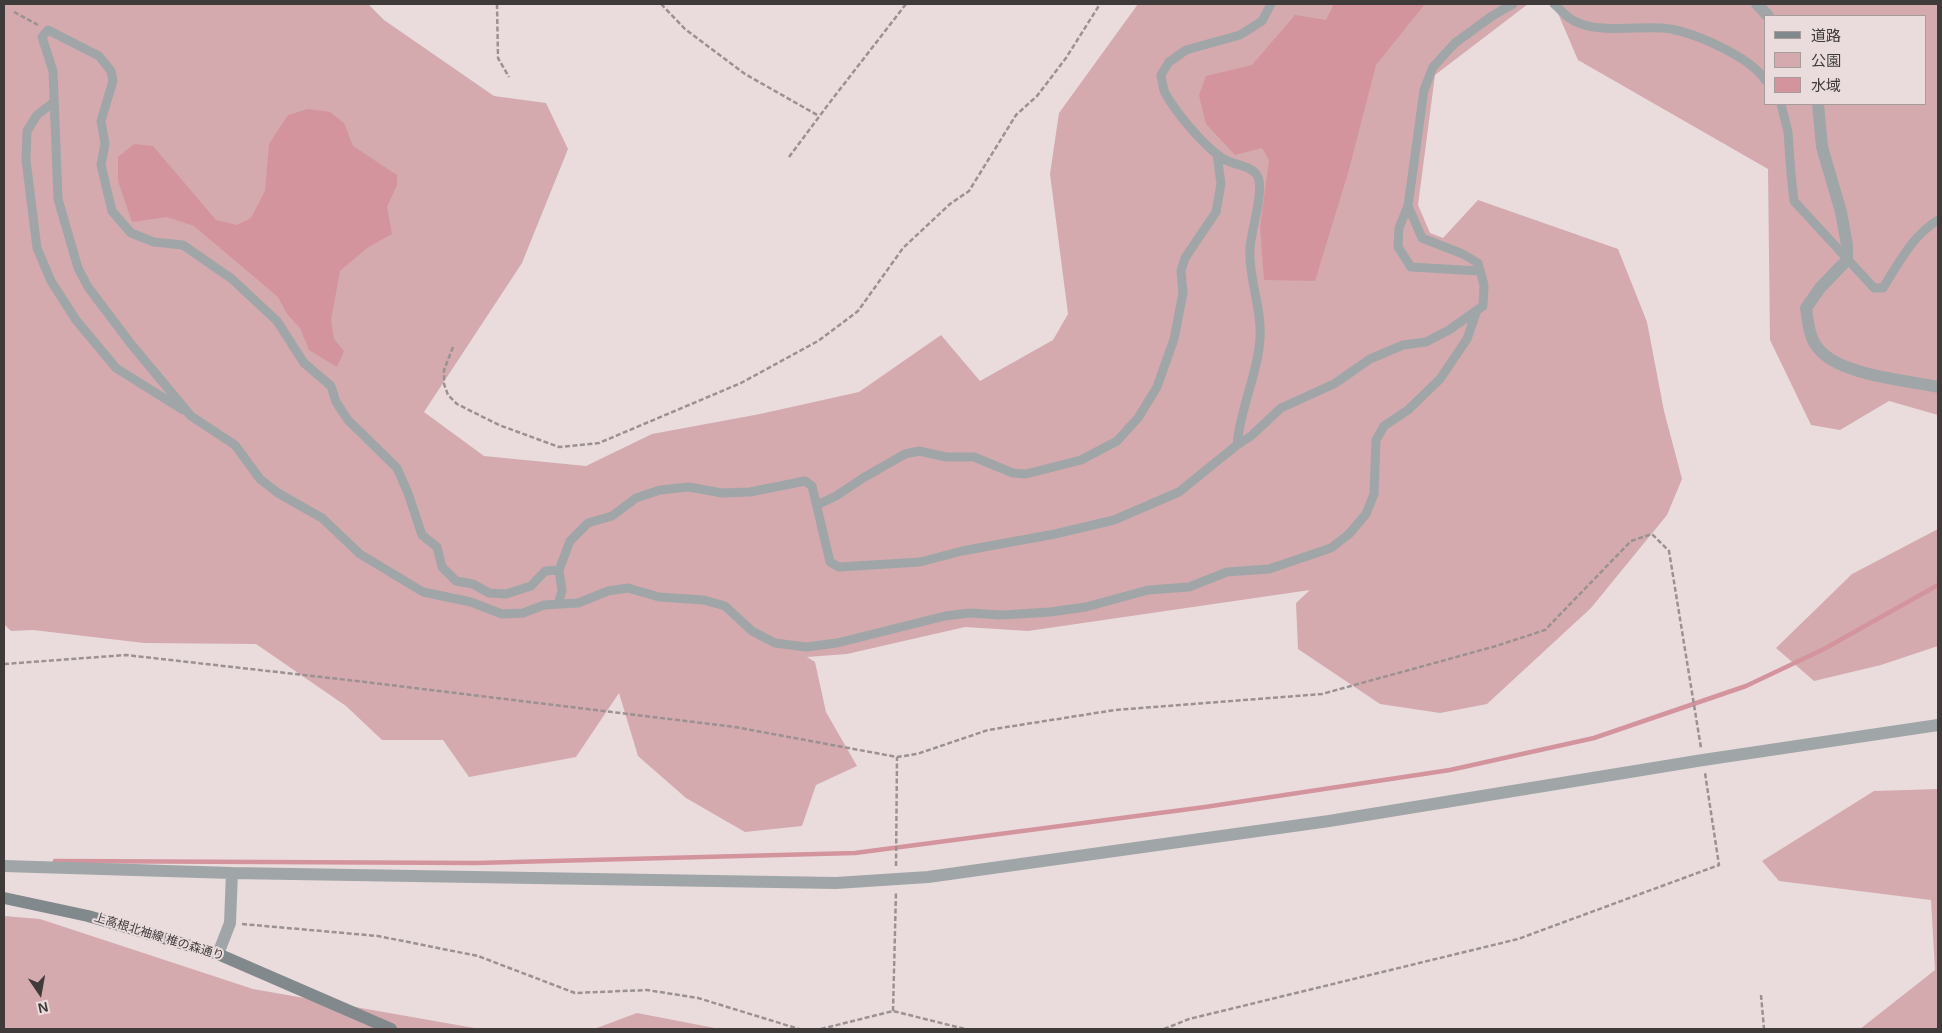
<!DOCTYPE html>
<meta charset="utf-8">
<style>
body{margin:0}
#map{position:relative;width:1942px;height:1033px;overflow:hidden;background:#eadcdd;font-family:Arial,"Noto Sans JP",sans-serif}
canvas{display:block}
.frame{position:absolute;inset:0;border:5px solid #403b3b;pointer-events:none}
.legend{position:absolute;left:1764px;top:15px;width:162px;height:90px;box-sizing:border-box;background:#eadcdd;border:1px solid #a69c9c;margin:0;padding:6px 9px;list-style:none;font-size:15px;color:#403b3b}
.legend li{display:flex;align-items:center;gap:10px;height:25px}
.legend b{width:25px;border:1px solid #a69c9c}
.north{position:absolute;left:15px;top:968px;width:50px;height:50px;-webkit-text-stroke:4px #eadcdd;paint-order:stroke;rotate:168deg;font-size:14px;font-weight:700;line-height:20px;text-align:center;color:#403b3b}
.north::after{content:'';display:block;margin:auto;width:18px;height:22px;background:#403b3b;clip-path:polygon(50% 0,100% 100%,50% 72%,0 100%)}
</style>
<div id="map">
<canvas width="1942" height="1033"></canvas>
<div class="frame"></div>
<ul class="legend">
<li><b style="height:6px;background:#81898c"></b>道路</li>
<li><b style="height:14px;background:#d4aaaf"></b>公園</li>
<li><b style="height:14px;background:#d4949d"></b>水域</li>
</ul>
<div class="north">N</div>
</div>
<script>
const ctx = document.querySelector('canvas').getContext('2d');
ctx.lineJoin = 'round';
function fill(path, color) { ctx.fillStyle = color; ctx.fill(path, 'evenodd'); }
function stroke(path, color, width, dash) { ctx.strokeStyle = color; ctx.lineWidth = width; ctx.lineCap = dash ? 'butt' : 'round'; ctx.setLineDash(dash || []); ctx.stroke(path); }
function label(font, color, halo, rows, align = 'center') {
  ctx.font = font + ' Arial,"Noto Sans JP",sans-serif'; ctx.lineWidth = 4; ctx.setLineDash([]); ctx.textBaseline = 'middle'; ctx.strokeStyle = halo; ctx.fillStyle = color; for (const [text, x, y, turn = 0] of rows) {
    ctx.save(); ctx.translate(x, y); ctx.rotate((+turn || 0) * Math.PI / 180); ctx.textAlign = isNaN(turn) ? turn : align; if (halo) ctx.strokeText(text, 0, 0); ctx.fillText(text, 0, 0); ctx.restore();
  }
}
const green = new Path2D(`
 M 4,4 L 368,4 L 384,20 L 494,96 L 546,103 L 568,149 L 522,263 L 424,412 L 484,456 L 586,466 L 652,434 L 760,414 L 859,392 L 941,335 L 980,381 L 1053,340 L 1068,314 L 1050,174 L 1059,113 L 1138,4 L 1528,4 L 1435,75 L 1418,205 L 1430,233 L 1443,238 L 1478,200 L 1618,249 L 1647,322 L 1664,411 L 1682,479 L 1667,515 L 1591,608 L 1487,704 L 1440,713 L 1380,704 L 1298,649 L 1296,603 L 1310,590 L 1028,631 L 965,627 L 847,654 L 807,657 L 815,662 L 826,712 L 857,766 L 816,785 L 802,826 L 745,832 L 686,798 L 638,756 L 619,693 L 576,757 L 469,777 L 443,740 L 382,740 L 346,706 L 256,644 L 144,643 L 33,630 L 11,631 L 4,624 Z
 M 1554,4 L 1938,4 L 1938,415 L 1889,401 L 1840,430 L 1811,425 L 1770,340 L 1768,169 L 1578,60 ZM 1766,16 L 1926,16 L 1926,104 L 1766,104 Z
 M 1938,529 L 1938,646 L 1881,665 L 1814,681 L 1776,648 L 1852,574 Z
 M 1938,789 L 1938,1029 L 1860,1029 L 1935,970 L 1931,900 L 1779,881 L 1762,861 L 1874,791 Z
 M 4,916 L 40,919 L 253,989 L 480,1029 L 4,1029 Z
 M 637,1013 L 720,1029 L 594,1029 Z`);
const water = new Path2D(`
 M 1334,4 L 1425,4 L 1376,65 L 1348,173 L 1315,281 L 1264,280 L 1260,227 L 1269,160 L 1262,148 L 1235,155 L 1206,124 L 1199,95 L 1206,76 L 1252,65 L 1295,15 L 1326,20 Z
 M 308,109 L 330,112 L 344,123 L 353,146 L 397,175 L 397,185 L 387,207 L 392,234 L 367,248 L 340,271 L 331,320 L 334,339 L 344,351 L 337,367 L 309,350 L 300,328 L 287,314 L 278,297 L 194,226 L 167,217 L 132,222 L 118,181 L 118,157 L 134,144 L 153,146 L 216,220 L 237,225 L 251,218 L 265,191 L 269,144 L 288,115 Z`);
const stream = new Path2D(`
 M 55,861 L 476,863 L 855,853 L 1205,807 L 1450,770 L 1594,738 L 1746,686 L 1824,649 L 1938,585`);
const path = new Path2D(`
 M 497,4 L 498,58 L 509,77
 M 661,4 L 685,29 L 745,74 L 819,116
 M 14,12 L 38,25
 M 789,157 L 827,106 L 906,4
 M 453,347 L 444,370 L 444,384 L 448,395 L 457,404 L 499,425 L 559,447 L 599,443 L 741,383 L 818,341 L 858,311 L 903,248 L 950,204 L 969,191 L 1016,115 L 1037,96 L 1066,58 L 1100,4
 M 4,664 L 126,655 L 357,681 L 735,727 L 897,757 L 917,754 L 988,730 L 1115,710 L 1322,694 L 1496,646 L 1545,630 L 1631,541 L 1652,534 L 1669,551 L 1701,748
 M 896,866 L 897,757
 M 242,924 L 378,936 L 478,956 L 575,993 L 647,990 L 698,998 L 799,1029
 M 1761,995 L 1764,1029
 M 893,1011 L 896,891
 M 821,1029 L 893,1011 L 965,1029
 M 1164,1029 L 1189,1019 L 1518,939 L 1719,865 L 1705,773`);
const lane = new Path2D(`
 M 1271,4 L 1262,21 L 1240,35 L 1186,50 L 1169,62 L 1161,75 C 1162,81 1163,88 1165,93 C 1177,114 1203,145 1222,158 C 1233,166 1252,164 1258,177 C 1264,192 1251,231 1250,248 C 1248,278 1262,307 1260,338 C 1258,374 1240,408 1237,445 L 1179,492 L 1114,520 L 1055,534 L 962,551 L 920,562 L 839,567 L 830,562 L 812,486 L 805,481 L 750,492 L 722,493 L 689,487 L 660,490 L 636,498 L 612,516 L 588,523 L 570,541 L 559,570 L 545,571 L 531,586 L 506,594 L 489,593 L 473,584 L 456,581 L 442,567 L 437,547 L 422,535 L 408,493 L 397,468 L 348,420 L 336,402 L 331,386 L 304,363 L 277,321 L 232,279 L 183,245 L 154,242 L 131,233 L 112,211 L 101,165 L 105,144 L 101,121 L 113,81 L 111,71 L 99,56 L 48,30 L 42,37 L 53,71 L 58,199 L 78,268 L 88,287 L 131,344 L 191,416 L 235,445 L 260,479 L 278,493 L 322,518 L 360,554 L 423,592 L 471,602 L 502,614 L 523,613 L 544,605 L 578,603 L 608,591 L 628,588 L 659,597 L 704,600 L 725,606 L 752,631 L 775,643 L 806,647 L 837,643 L 945,616 L 970,613 L 1002,615 L 1050,612 L 1086,607 L 1148,590 L 1189,587 L 1227,572 L 1269,569 L 1331,548 L 1349,534 L 1366,514 L 1374,494 L 1376,440 L 1384,426 L 1408,410 L 1440,379 L 1467,339 L 1477,310
 M 1554,4 C 1559,8 1563,13 1568,17 C 1590,35 1635,26 1662,28 C 1690,30 1750,56 1766,81
 M 54,102 L 37,115 L 27,131 L 26,160 L 37,248 L 51,281 L 76,320 L 116,368 L 183,410
 M 1781,104 L 1788,132 L 1791,174 L 1794,201 L 1874,288 L 1883,288 C 1898,264 1913,235 1938,220
 M 1408,206 L 1399,228 L 1398,247 L 1411,267 L 1480,271
 M 1237,445 L 1251,436 L 1281,408 L 1334,384 L 1370,359 L 1403,345 L 1426,342 L 1449,330 L 1483,306 L 1484,285 L 1478,263 L 1463,254 L 1422,238 L 1408,206 L 1424,90 L 1433,67 L 1455,43 L 1492,16 L 1513,4
 M 817,505 L 836,496 L 863,478 L 905,454 L 919,451 L 946,457 L 974,457 L 1013,473 L 1026,474 L 1081,460 L 1117,441 L 1138,418 L 1157,387 L 1174,339 L 1183,293 L 1181,271 L 1185,258 L 1216,212 L 1221,184 L 1217,154
 M 558,604 L 562,591 L 559,570`);
const street = new Path2D(`
 M 1757,4 L 1768,16
 M 1818,104 L 1822,147 L 1841,212 L 1847,245 L 1847,260 L 1820,288 L 1806,308 C 1808,321 1809,338 1818,348 C 1838,375 1906,380 1938,387
 M 4,866 L 232,873 L 836,883 L 928,877 L 1329,821 L 1703,760 L 1938,725
 M 218,954 L 230,923 L 232,873`);
const secondary = new Path2D(`
 M 4,898 L 88,916 L 218,954 L 391,1029`);
const streetNames = [
 ["上高根北袖線 椎の森通り",159,937,17]
];
fill(green, '#d4aaaf');
fill(water, '#d4949d');
stroke(stream, '#d4949d', 4.5);
stroke(path, '#9b9191', 2.5, [5, 2.5]);
stroke(lane, '#a0a6a7', 9);
stroke(street, '#a0a6a7', 12);
stroke(secondary, '#81898c', 12);
label('12px', '#403b3b', '#eadcdd', streetNames);
</script>
